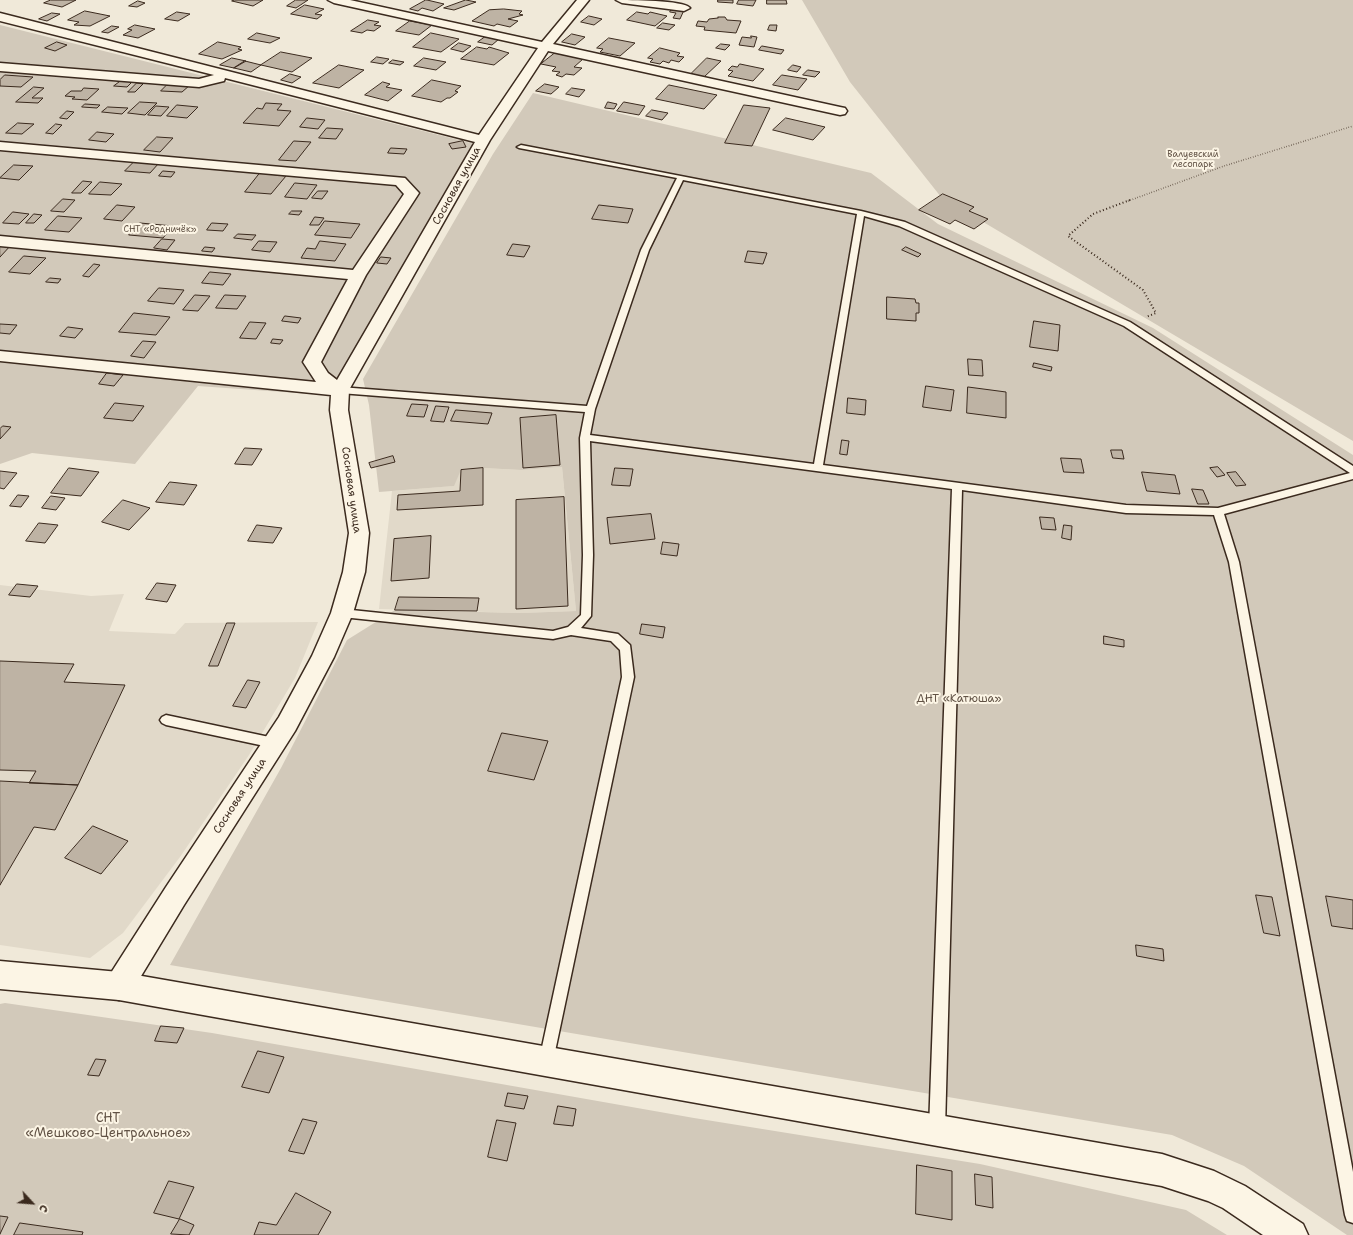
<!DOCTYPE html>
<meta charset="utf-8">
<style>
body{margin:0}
#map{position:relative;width:1353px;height:1235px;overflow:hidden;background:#f0e9d9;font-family:"Shantell Sans",sans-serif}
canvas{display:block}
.north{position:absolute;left:12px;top:1183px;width:40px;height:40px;-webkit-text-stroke:3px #fcf5e5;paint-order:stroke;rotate:116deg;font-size:11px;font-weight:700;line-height:16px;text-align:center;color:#3b2a1e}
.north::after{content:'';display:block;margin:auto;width:14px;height:18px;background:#3b2a1e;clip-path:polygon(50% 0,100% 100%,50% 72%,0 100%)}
</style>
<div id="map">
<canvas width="1353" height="1235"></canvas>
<div class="north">С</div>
</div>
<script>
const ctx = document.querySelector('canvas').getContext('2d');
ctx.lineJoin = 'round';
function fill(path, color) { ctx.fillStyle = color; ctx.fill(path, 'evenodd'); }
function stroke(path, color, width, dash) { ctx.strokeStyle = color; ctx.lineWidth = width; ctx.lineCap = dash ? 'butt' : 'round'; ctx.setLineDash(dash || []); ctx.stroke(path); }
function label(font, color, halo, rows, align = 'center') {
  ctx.font = font + ' "Shantell Sans",sans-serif'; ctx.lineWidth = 4; ctx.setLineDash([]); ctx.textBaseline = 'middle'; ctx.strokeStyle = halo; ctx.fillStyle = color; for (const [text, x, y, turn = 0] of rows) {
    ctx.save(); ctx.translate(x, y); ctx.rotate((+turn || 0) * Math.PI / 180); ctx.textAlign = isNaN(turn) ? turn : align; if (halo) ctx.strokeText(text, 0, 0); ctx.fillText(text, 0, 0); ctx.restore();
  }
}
const built = new Path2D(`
 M 562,467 L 576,611 L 521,613 L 379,609 L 392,491 L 453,486 L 461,470 L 483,468 L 521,470 Z
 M 0,585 L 91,596 L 124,594 L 109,631 L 175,634 L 185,623 L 318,622 L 295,678 L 249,755 L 180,857 L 123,933 L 90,958 L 0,945 Z`);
const green = new Path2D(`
 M 802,0 L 1353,0 L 1353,441 L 941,197 L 850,82 Z
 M 0,25 L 475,144 L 339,377 L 326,395 L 198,386 L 135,464 L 32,453 L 0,464 Z
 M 533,93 L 871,173 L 938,224 L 1153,328 L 1353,455 L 1353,1235 L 1347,1235 L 1244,1166 L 1172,1135 L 170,965 L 281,768 L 347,640 L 395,610 L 521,613 L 576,611 L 562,467 L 521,470 L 483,468 L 461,470 L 454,486 L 379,492 L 369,405 L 363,379 L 493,154 Z
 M 5,1003 L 212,1033 L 694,1118 L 980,1164 L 1186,1210 L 1227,1235 L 0,1235 L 0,1004 Z`);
const building = new Path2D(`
 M 51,0 L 76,0 L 62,7 L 44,3 Z
 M 235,0 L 263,0 L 253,6 L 232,1 Z
 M 296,0 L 308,0 L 296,8 L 287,6 Z
 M 426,0 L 427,0 L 444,4 L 433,11 L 422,8 L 418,11 L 410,9 Z
 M 466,0 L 476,2 L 454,10 L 444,8 Z
 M 718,0 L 733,0 L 733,3 L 718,2 Z
 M 739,0 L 756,0 L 753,6 L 737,4 Z
 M 767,0 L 786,0 L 787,4 L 767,4 Z
 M 138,1 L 145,3 L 137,7 L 129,6 Z
 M 305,5 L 324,9 L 315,14 L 322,15 L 317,19 L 291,14 Z
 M 504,9 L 522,11 L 519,14 L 523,15 L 508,19 L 518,21 L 510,27 L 497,24 L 494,26 L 472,21 L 489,10 Z
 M 672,9 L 684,10 L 680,19 L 673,18 L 676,13 L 670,12 Z
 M 85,11 L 110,16 L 90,26 L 74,25 L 79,22 L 68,20 Z
 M 177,12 L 190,14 L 178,21 L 165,19 Z
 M 637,12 L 648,14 L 650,12 L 667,16 L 655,26 L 627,20 Z
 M 52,13 L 60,14 L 47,21 L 39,19 Z
 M 589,16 L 602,19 L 594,25 L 581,22 Z
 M 718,17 L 725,17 L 727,20 L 741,21 L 736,33 L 704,30 L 705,27 L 696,26 L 698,21 L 707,22 L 709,19 L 718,18 Z
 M 368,20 L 379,22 L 374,25 L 381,26 L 374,31 L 367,30 L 362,33 L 351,31 Z
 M 410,21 L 432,25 L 419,35 L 396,31 Z
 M 663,23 L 675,25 L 669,30 L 657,28 Z
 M 135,25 L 155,29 L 138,38 L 123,35 L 132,30 L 128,29 Z
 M 770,25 L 777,25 L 776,31 L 768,30 Z
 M 112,26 L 119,27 L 108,33 L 102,32 Z
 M 257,33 L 280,38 L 270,43 L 248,39 Z
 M 431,33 L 459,39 L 441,52 L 413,47 Z
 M 572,34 L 585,37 L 575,45 L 562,42 Z
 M 751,36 L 757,37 L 754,47 L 739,45 L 742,37 L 751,38 Z
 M 485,37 L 499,39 L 492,45 L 478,42 Z
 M 609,38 L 635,43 L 620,56 L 600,52 L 603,49 L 597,48 Z
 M 57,42 L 67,45 L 55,51 L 45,48 Z
 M 218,42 L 241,47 L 238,49 L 242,50 L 222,59 L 199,54 Z
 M 459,43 L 471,46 L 463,52 L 451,49 Z
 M 721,44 L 730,45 L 725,50 L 716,48 Z
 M 762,46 L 784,50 L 781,54 L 759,50 Z
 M 477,47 L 487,49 L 489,47 L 509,53 L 494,65 L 461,59 Z
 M 660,48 L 680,53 L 677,56 L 684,57 L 679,62 L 671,60 L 669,63 L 663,61 L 660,64 L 650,62 L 653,59 L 648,58 Z
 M 281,52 L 312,58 L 292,72 L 261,65 Z
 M 555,53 L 583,59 L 574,67 L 582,68 L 574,75 L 566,74 L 562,77 L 556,75 L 560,72 L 552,71 L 556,67 L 541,64 Z
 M 377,57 L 389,59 L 383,64 L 371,62 Z
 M 232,58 L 246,61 L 234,68 L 220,65 Z
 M 424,58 L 446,62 L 436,70 L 414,66 Z
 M 707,58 L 721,61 L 704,77 L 691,74 Z
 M 393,60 L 404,62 L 400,65 L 389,63 Z
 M 245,61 L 261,65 L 251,72 L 234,68 Z
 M 740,64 L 764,69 L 753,81 L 728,76 L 733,71 L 728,70 L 732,66 L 737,67 Z
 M 339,65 L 364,70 L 339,88 L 313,83 Z
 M 793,65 L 801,67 L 797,72 L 788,70 Z
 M 808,70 L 820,72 L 815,77 L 803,75 Z
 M 290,74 L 301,77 L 292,83 L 281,80 Z
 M 5,75 L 33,77 L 21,87 L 0,86 L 0,80 Z
 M 782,75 L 807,79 L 798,90 L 773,85 Z
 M 122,80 L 134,80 L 127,87 L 114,86 Z
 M 432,80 L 461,86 L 455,91 L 458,92 L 450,98 L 447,98 L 441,102 L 412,96 Z
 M 383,82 L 390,84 L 386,87 L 402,90 L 388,101 L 365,95 Z
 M 137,83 L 143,84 L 135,92 L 128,92 Z
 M 169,83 L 190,85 L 182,92 L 161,91 Z
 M 545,84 L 559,87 L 551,94 L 536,91 Z
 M 669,85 L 717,95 L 704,109 L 656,99 Z
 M 34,87 L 44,88 L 32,98 L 43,98 L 38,103 L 16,102 Z
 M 84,88 L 99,89 L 87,100 L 72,99 L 75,97 L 65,96 L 71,91 L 81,91 Z
 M 572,88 L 585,90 L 579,97 L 566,94 Z
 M 140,102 L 157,103 L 145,115 L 128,113 Z
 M 608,102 L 617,104 L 614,109 L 605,108 Z
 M 624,102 L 645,106 L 639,115 L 617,111 Z
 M 266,103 L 282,104 L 277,110 L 291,111 L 279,126 L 243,123 L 257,108 L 262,109 Z
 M 85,104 L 100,105 L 97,108 L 82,107 Z
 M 177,105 L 198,107 L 187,118 L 167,116 Z
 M 744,105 L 770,108 L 752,146 L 725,143 Z
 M 156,106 L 169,107 L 161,116 L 148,115 Z
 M 108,107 L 128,108 L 122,114 L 102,112 Z
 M 652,110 L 668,113 L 662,120 L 646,116 Z
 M 67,111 L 74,112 L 67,119 L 60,118 Z
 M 307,118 L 325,120 L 318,129 L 300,127 Z
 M 786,118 L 825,127 L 813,140 L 773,130 Z
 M 18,123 L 34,124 L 22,134 L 6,133 Z
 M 56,124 L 62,125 L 53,134 L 46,133 Z
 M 327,128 L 343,129 L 336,139 L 319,138 Z
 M 97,132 L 114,134 L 106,142 L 89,140 Z
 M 157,137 L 173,138 L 160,152 L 144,150 Z
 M 294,141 L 311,142 L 296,161 L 279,160 Z
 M 463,141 L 466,147 L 452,149 L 449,144 Z
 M 391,148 L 407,149 L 404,154 L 388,153 Z
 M 135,161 L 159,163 L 150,173 L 125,171 Z
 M 14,165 L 33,166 L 19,180 L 0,178 Z
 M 163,171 L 175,172 L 171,177 L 159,176 Z
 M 260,173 L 286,176 L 271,194 L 245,192 Z
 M 83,181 L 92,182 L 81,193 L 72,193 Z
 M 100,182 L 122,184 L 111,195 L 89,194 Z
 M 295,183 L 317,185 L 307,199 L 285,197 Z
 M 318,191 L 328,191 L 322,199 L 312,198 Z
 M 943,194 L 974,207 L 969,211 L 988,219 L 974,229 L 955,220 L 950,224 L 919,210 Z
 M 63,199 L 75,200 L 64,212 L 51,211 Z
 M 117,205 L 135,207 L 122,221 L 104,219 Z
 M 599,205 L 633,209 L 628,223 L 592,219 Z
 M 292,211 L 302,211 L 299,215 L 289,214 Z
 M 13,212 L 29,214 L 19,224 L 3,223 Z
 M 34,214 L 42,215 L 34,223 L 26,223 Z
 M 58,216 L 82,218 L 69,232 L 45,230 Z
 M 315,217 L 324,218 L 319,225 L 310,225 Z
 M 325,221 L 360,224 L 351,238 L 315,235 Z
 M 140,223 L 173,226 L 163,238 L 129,235 Z
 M 212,223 L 228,224 L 223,231 L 207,230 Z
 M 238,234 L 256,235 L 252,240 L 234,238 Z
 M 162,239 L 175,240 L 167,250 L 154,248 Z
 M 259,241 L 277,242 L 270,252 L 252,250 Z
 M 320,241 L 346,244 L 335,261 L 301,258 L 307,248 L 315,249 Z
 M 0,243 L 12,244 L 0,257 Z
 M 513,244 L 530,246 L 524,257 L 507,255 Z
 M 205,247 L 215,248 L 212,252 L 202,251 Z
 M 906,247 L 921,254 L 918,257 L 902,250 Z
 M 748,251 L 767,253 L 763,264 L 745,262 Z
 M 24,256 L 46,258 L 30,274 L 9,272 Z
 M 381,257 L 391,258 L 387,264 L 377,263 Z
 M 94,264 L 100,265 L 89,277 L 83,276 Z
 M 210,272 L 231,274 L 223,285 L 202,283 Z
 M 50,278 L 61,279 L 58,283 L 46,282 Z
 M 159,288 L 184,290 L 174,304 L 148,301 Z
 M 195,295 L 210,296 L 198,311 L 183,310 Z
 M 225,295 L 246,296 L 237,309 L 216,308 Z
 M 887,297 L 915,299 L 916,303 L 919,303 L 919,313 L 916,313 L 916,321 L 887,319 Z
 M 134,313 L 170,317 L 156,335 L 119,332 Z
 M 285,316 L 301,318 L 298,323 L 282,321 Z
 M 1034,321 L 1060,325 L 1058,351 L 1030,347 Z
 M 250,322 L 266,323 L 256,339 L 240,338 Z
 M 0,324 L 17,325 L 10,334 L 0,333 Z
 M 68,327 L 83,329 L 75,338 L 60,336 Z
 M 273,339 L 283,340 L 280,344 L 271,343 Z
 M 143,341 L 156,342 L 144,358 L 131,356 Z
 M 968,359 L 982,360 L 983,376 L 969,375 Z
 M 1034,363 L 1052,367 L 1051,371 L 1033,367 Z
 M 107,373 L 123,375 L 114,386 L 99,384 Z
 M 926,386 L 954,390 L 951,411 L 923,407 Z
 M 968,387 L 1006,392 L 1006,418 L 967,413 Z
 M 848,398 L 866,400 L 865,415 L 847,413 Z
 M 115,403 L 144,406 L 133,421 L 104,418 Z
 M 412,404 L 428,405 L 424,417 L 407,416 Z
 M 436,406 L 449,407 L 444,422 L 431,421 Z
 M 456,410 L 492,413 L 488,424 L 451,421 Z
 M 556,415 L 560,465 L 523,468 L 520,418 Z
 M 3,426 L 11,427 L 0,439 L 0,429 Z
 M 842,440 L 849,441 L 847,455 L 840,454 Z
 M 245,448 L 262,449 L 252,465 L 235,464 Z
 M 1111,450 L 1122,450 L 1124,459 L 1113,458 Z
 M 393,456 L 395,462 L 371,468 L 369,463 Z
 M 1061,458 L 1081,459 L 1084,473 L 1064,472 Z
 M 1218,467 L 1225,475 L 1217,477 L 1210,468 Z
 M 69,468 L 99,472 L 81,496 L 51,493 Z
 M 483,468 L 483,505 L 397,510 L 398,495 L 460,491 L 461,470 Z
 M 615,468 L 633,469 L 630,486 L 612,485 Z
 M 0,471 L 17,473 L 4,489 L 0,488 Z
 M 1142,472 L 1175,475 L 1180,494 L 1147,491 Z
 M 1236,472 L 1246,485 L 1236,486 L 1227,473 Z
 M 170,482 L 197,485 L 184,505 L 156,502 Z
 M 1192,489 L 1203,490 L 1209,504 L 1198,504 Z
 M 18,495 L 29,496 L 21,507 L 10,506 Z
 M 51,496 L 65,498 L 56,510 L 42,508 Z
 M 564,497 L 568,606 L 516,609 L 516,500 Z
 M 123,500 L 150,508 L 129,530 L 102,522 Z
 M 651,514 L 655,539 L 610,544 L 607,518 Z
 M 1040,517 L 1054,518 L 1056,530 L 1042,529 Z
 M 39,523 L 58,525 L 45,543 L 26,541 Z
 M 257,525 L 282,528 L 273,543 L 248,541 Z
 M 1064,525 L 1072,526 L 1071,540 L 1062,538 Z
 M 431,536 L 429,578 L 391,581 L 394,539 Z
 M 663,542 L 679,544 L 677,556 L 661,554 Z
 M 157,583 L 176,585 L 167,602 L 146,599 Z
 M 17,584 L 38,586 L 30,597 L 9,595 Z
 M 399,597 L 479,598 L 477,611 L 395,610 Z
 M 227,623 L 235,623 L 218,666 L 209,666 Z
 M 642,624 L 665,627 L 663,638 L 640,634 Z
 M 1104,636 L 1124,640 L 1124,647 L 1104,644 Z
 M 0,661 L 74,664 L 64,682 L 125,685 L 78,785 L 29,783 L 36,771 L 0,770 Z
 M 248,680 L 260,682 L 246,708 L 233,706 Z
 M 502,733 L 548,741 L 534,780 L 488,771 Z
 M 0,781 L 78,785 L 55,830 L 34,827 L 0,885 Z
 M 93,826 L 128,841 L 101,874 L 65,858 Z
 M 1256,895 L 1272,897 L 1280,936 L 1264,933 Z
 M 1326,896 L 1353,900 L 1353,929 L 1332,926 Z
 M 1136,945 L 1163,949 L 1164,961 L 1137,956 Z
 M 161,1026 L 184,1028 L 177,1043 L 155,1041 Z
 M 258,1051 L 284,1057 L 269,1093 L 242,1087 Z
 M 96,1059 L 106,1060 L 99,1076 L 88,1075 Z
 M 508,1093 L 528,1096 L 524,1109 L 505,1106 Z
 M 558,1106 L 576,1109 L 573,1126 L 554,1124 Z
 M 303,1119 L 317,1122 L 304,1154 L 289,1151 Z
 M 497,1120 L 516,1123 L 507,1161 L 488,1157 Z
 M 917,1165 L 952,1171 L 952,1220 L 916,1214 Z
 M 975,1174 L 992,1177 L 993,1208 L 976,1205 Z
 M 169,1181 L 194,1187 L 179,1219 L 154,1213 Z
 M 296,1193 L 331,1212 L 318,1235 L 254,1235 L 259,1222 L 276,1225 Z
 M 0,1216 L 8,1217 L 0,1234 Z
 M 180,1219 L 194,1225 L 189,1235 L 171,1234 Z
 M 20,1223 L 83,1232 L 82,1235 L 14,1235 Z`);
const pathFar1 = new Path2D(`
 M 1128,201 L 1224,166 L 1353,126`);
const path = new Path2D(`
 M 1130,200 L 1093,214 L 1068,236 L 1143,290 L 1156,313 L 1146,317`);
const lane = new Path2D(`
 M 521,145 L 861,211 L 905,222 L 1130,322 L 1353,466 L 1353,479 L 1224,514 L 1239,562 L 1353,1172 L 1353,1223 L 1347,1221 L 1345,1215 L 1229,562 L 1214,515 L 1126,513 L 962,490 L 945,1129 L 942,1134 L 937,1137 L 932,1134 L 929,1129 L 952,489 L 590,441 L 593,555 L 591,616 L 581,628 L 618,634 L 630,645 L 634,677 L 553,1061 L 551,1066 L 546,1068 L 541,1066 L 539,1061 L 622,677 L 620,650 L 611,641 L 571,635 L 553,639 L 342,617 L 338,616 L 337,613 L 338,610 L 342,609 L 553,631 L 568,627 L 581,615 L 583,555 L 580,438 L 585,412 L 340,393 L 335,390 L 340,387 L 587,406 L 641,250 L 677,178 L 519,148 L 517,147 ZM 683,180 L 857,214 L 814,464 L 590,435 L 595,409 L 649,250 ZM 864,216 L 899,226 L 1124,326 L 1350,473 L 1218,508 L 1126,505 L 823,465 Z
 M 166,715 L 274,738 L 278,739 L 280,743 L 278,747 L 274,748 L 166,725 L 162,723 L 160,720 L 162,717 Z`);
const street = new Path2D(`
 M 328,0 L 350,0 L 542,42 L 577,0 L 589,0 L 553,44 L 840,107 L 845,108 L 847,111 L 845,114 L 840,115 L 548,51 L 490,140 L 349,390 L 348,410 L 369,533 L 365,572 L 353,613 L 334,657 L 295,731 L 184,905 L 129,996 L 119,1000 L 109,996 L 105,986 L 109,976 L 166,887 L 279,717 L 312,656 L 331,613 L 343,572 L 349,533 L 330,410 L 331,395 L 0,361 L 0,351 L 316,382 L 303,362 L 348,279 L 0,246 L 0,236 L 353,270 L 404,194 L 396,185 L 0,150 L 0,142 L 405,178 L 419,193 L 366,275 L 321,362 L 328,373 L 337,380 L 475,142 L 225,78 L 224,81 L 199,87 L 0,71 L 0,63 L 199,79 L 214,75 L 0,21 L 0,13 L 479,135 L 538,48 L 334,3 Z
 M 616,0 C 629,0 684,0 690,8 L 684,11 L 622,3 Z`);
const secondary = new Path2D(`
 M 0,961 L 119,972 L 1162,1154 L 1214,1171 L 1245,1186 L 1303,1224 L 1308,1235 L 1263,1235 L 1223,1208 L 1208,1201 L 1162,1186 L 119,1000 L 0,989 Z`);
const farParknames = [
 ["Валуевский",1193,155],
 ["лесопарк",1193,165],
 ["СНТ «Родничёк»",160,230]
];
const streetNames = [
 ["Сосновая улица",457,186,-61],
 ["Сосновая улица",351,490,82],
 ["Сосновая улица",240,796,-57]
];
const parkNames = [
 ["ДНТ «Катюша»",959,699]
];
const nearParknames = [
 ["СНТ",108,1119],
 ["«Мешково-Центральное»",108,1134]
];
fill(built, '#e1d9c9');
fill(green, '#d2c9ba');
fill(building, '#beb3a4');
stroke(building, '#3b2a1e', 1);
stroke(lane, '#3b2a1e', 3);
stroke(street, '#3b2a1e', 3);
stroke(secondary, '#3b2a1e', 3);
stroke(pathFar1, '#3b2a1e', 1.5, [0.5, 2]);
stroke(path, '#3b2a1e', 2, [1, 2.5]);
fill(lane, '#fcf5e5');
fill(street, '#fcf5e5');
fill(secondary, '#fcf5e5');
label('9px', '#615245', '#fcf5e5', farParknames);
label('11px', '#3b2a1e', '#fcf5e5', streetNames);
label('11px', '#615245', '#fcf5e5', parkNames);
label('13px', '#615245', '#fcf5e5', nearParknames);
</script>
